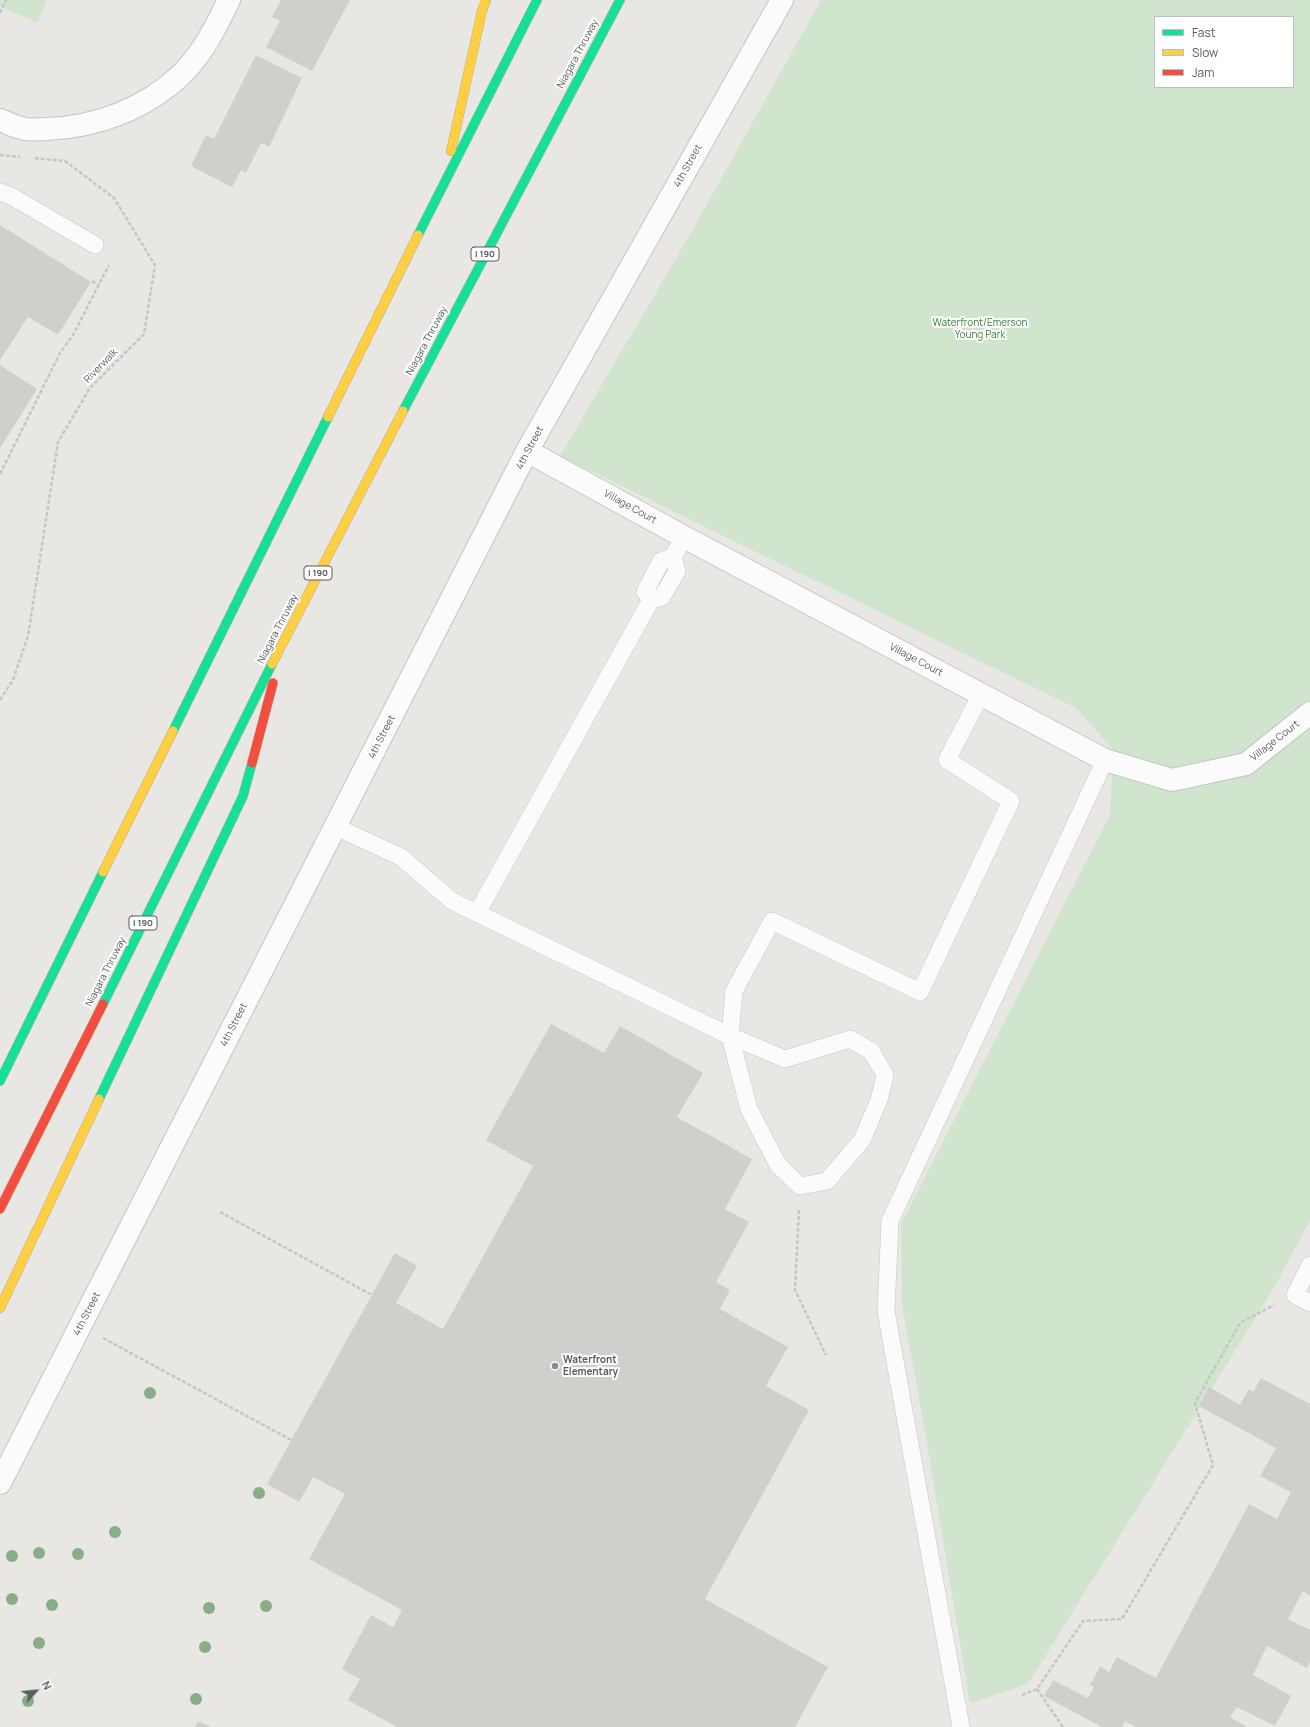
<!DOCTYPE html>
<style>
body{margin:0}
#map{position:relative;width:1310px;height:1727px;overflow:hidden;background:#e8e7e3;font-family:Manrope,sans-serif}
canvas{display:block}
.legend{position:absolute;left:1154px;top:16px;width:140px;height:72px;box-sizing:border-box;background:#fff;border:1px solid #bcbebf;margin:0;padding:5px 7px;list-style:none;font-size:12px;color:#585c60}
.legend li{display:flex;align-items:center;gap:8px;height:20px}
.legend b{width:20px;border:1px solid #bcbebf}
.north{position:absolute;left:16px;top:1671px;width:40px;height:40px;-webkit-text-stroke:3px #fff;paint-order:stroke;rotate:63deg;font-size:11px;font-weight:700;line-height:16px;text-align:center;color:#585c60}
.north::after{content:'';display:block;margin:auto;width:14px;height:18px;background:#585c60;clip-path:polygon(50% 0,100% 100%,50% 72%,0 100%)}
</style>
<div id="map">
<canvas width="1310" height="1727"></canvas>
<ul class="legend">
<li><b style="height:5px;background:#16e098"></b>Fast</li>
<li><b style="height:5px;background:#ffcf43"></b>Slow</li>
<li><b style="height:5px;background:#f24e42"></b>Jam</li>
</ul>
<div class="north">N</div>
</div>
<script>
const ctx = document.querySelector('canvas').getContext('2d');
ctx.lineJoin = 'round';
function fill(path, color) { ctx.fillStyle = color; ctx.fill(path, 'evenodd'); }
function stroke(path, color, width, dash) { ctx.strokeStyle = color; ctx.lineWidth = width; ctx.lineCap = dash ? 'butt' : 'round'; ctx.setLineDash(dash || []); ctx.stroke(path); }
function label(font, color, halo, rows, align = 'center') {
  ctx.font = font + ' Manrope,sans-serif'; ctx.lineWidth = 4; ctx.setLineDash([]); ctx.textBaseline = 'middle'; ctx.strokeStyle = halo; ctx.fillStyle = color; for (const [text, x, y, turn = 0] of rows) {
    ctx.save(); ctx.translate(x, y); ctx.rotate((+turn || 0) * Math.PI / 180); ctx.textAlign = isNaN(turn) ? turn : align; if (halo) ctx.strokeText(text, 0, 0); ctx.fillText(text, 0, 0); ctx.restore();
  }
}
const green = new Path2D(`
 M 0,0 L 47,0 L 37,23 L 0,6 Z
 M 821,0 L 1310,0 L 1310,1220 L 1274,1288 L 1028,1684 L 970,1703 L 925,1431 L 902,1304 L 901,1224 L 1110,815 L 1113,750 L 1076,708 L 560,456 L 688,238 ZM 1155,17 L 1293,17 L 1293,87 L 1155,87 Z`);
const building = new Path2D(`
 M 281,0 L 350,0 L 312,71 L 266,47 L 280,21 L 272,17 Z
 M 256,55 L 302,78 L 269,147 L 261,143 L 246,173 L 241,170 L 232,187 L 191,166 L 206,135 L 214,139 Z
 M 0,225 L 91,282 L 58,335 L 28,317 L 0,360 Z
 M 0,365 L 37,389 L 0,448 Z
 M 551,1024 L 604,1053 L 620,1026 L 703,1073 L 677,1117 L 752,1159 L 725,1209 L 749,1222 L 716,1282 L 730,1290 L 720,1309 L 788,1347 L 766,1386 L 809,1410 L 705,1599 L 828,1667 L 795,1727 L 397,1727 L 348,1700 L 360,1679 L 342,1669 L 371,1615 L 393,1627 L 402,1610 L 309,1559 L 345,1494 L 313,1477 L 299,1502 L 267,1484 L 395,1253 L 417,1266 L 396,1303 L 443,1329 L 533,1166 L 486,1140 Z
 M 1261,1378 L 1310,1404 L 1310,1596 L 1303,1591 L 1288,1619 L 1310,1630 L 1310,1661 L 1307,1668 L 1267,1646 L 1253,1675 L 1291,1696 L 1275,1726 L 1237,1707 L 1230,1717 L 1247,1727 L 1136,1727 L 1125,1721 L 1122,1727 L 1102,1727 L 1044,1696 L 1053,1680 L 1088,1698 L 1094,1687 L 1090,1685 L 1100,1666 L 1109,1672 L 1117,1657 L 1156,1678 L 1249,1504 L 1277,1519 L 1291,1492 L 1260,1476 L 1276,1448 L 1199,1406 L 1209,1387 L 1240,1405 L 1249,1389 L 1253,1392 Z
 M 198,1721 L 211,1727 L 195,1727 Z`);
const path = new Path2D(`
 M 0,13 L 6,0
 M 0,155 L 20,157
 M 92,281 L 99,285
 M 0,474 L 60,353 L 73,335 L 109,265
 M 0,700 L 13,680 L 28,636 L 58,442 L 90,388 L 144,334 L 155,265 L 114,198 L 65,161 L 33,158
 M 799,1210 L 795,1290 L 826,1355
 M 220,1212 L 372,1295
 M 103,1338 L 291,1440
 M 1022,1695 L 1037,1689
 M 1063,1727 L 1037,1689 L 1083,1621 L 1122,1619 L 1213,1465 L 1195,1403 L 1240,1323 L 1274,1305`);
const lane = new Path2D(`
 M 0,192 L 11,196 L 95,245
 M 651,600 L 645,592 L 661,561 L 673,557 L 678,548
 M 336,827 L 401,857 L 452,901 L 730,1036 L 749,1109 L 778,1165 L 800,1186 L 827,1181 L 862,1140 L 879,1100 L 885,1075 L 871,1051 L 850,1039 L 785,1059 L 730,1036 L 734,991 L 772,921 L 920,992 L 1011,801 L 947,760 L 981,694
 M 477,913 L 651,600 L 662,597 L 677,571 L 673,557
 M 1310,1265 L 1295,1295 L 1310,1303
 M 961,1727 L 886,1311 L 890,1221 L 1105,760`);
const street = new Path2D(`
 M 0,120 C 8,123 17,128 26,129 C 32,130 40,129 47,129 C 97,127 145,109 182,74 C 203,53 216,27 229,0
 M 527,451 L 684,537 L 1105,760 L 1172,780 L 1246,764 L 1310,713
 M 0,1483 L 527,451 L 782,0`);
const fast = new Path2D(`
 M 418,235 L 537,0
 M 403,411 L 620,0
 M 173,731 L 328,417
 M 103,1004 L 272,664
 M 0,1081 L 103,872
 M 99,1099 L 243,796 L 252,763`);
const slow = new Path2D(`
 M 451,151 L 482,11 L 486,0
 M 328,417 L 418,235
 M 272,664 L 403,411
 M 103,872 L 173,731
 M 0,1308 L 99,1099`);
const jam = new Path2D(`
 M 252,763 L 273,683
 M 0,1209 L 103,1004`);
const rail = new Path2D(`
 M 0,860 L 275,310 L 427,0`);
const trees = [
 [150,1393],
 [259,1493],
 [115,1532],
 [39,1553],
 [78,1554],
 [12,1556],
 [12,1599],
 [52,1605],
 [266,1606],
 [209,1608],
 [39,1643],
 [205,1647],
 [196,1699],
 [28,1701]
];
const markers = [
 [555,1366,4,"#8a8d8e"]
];
const shields = [
 [485,254,28],
 [318,573,28],
 [143,923,28]
];
const shieldNames = [
 ["I 190",485,254],
 ["I 190",318,573],
 ["I 190",143,923]
];
const streetNames = [
 ["Niagara Thruway",578,54,-62],
 ["4th Street",688,166,-61],
 ["Niagara Thruway",427,341,-62],
 ["Riverwalk",101,366,-46],
 ["4th Street",530,448,-62],
 ["Village Court",630,507,29],
 ["Niagara Thruway",278,629,-63],
 ["Village Court",916,660,28],
 ["4th Street",382,737,-63],
 ["Village Court",1275,741,-38],
 ["Niagara Thruway",106,972,-63],
 ["4th Street",234,1025,-63],
 ["4th Street",87,1314,-63]
];
const parkNames = [
 ["Waterfront/Emerson",980,323],
 ["Young Park",980,335]
];
const poiNames = [
 ["Waterfront",563,1360],
 ["Elementary",563,1372]
];
fill(green, '#d0e4ce');
fill(building, '#d0cfcc');
stroke(lane, '#c5c5c5', 18);
stroke(street, '#c5c5c5', 24);
stroke(fast, '#bdaf93', 10);
stroke(slow, '#bdaf93', 10);
stroke(jam, '#bdaf93', 10);
stroke(path, '#c4c8c5', 2.5, [4, 2]);
stroke(lane, '#fcfbfb', 17);
stroke(street, '#fcfbfb', 22);
stroke(fast, '#16e098', 9);
stroke(slow, '#ffcf43', 9);
stroke(jam, '#f24e42', 9);
stroke(rail, '#e1e1e0', 3, [1, 5]);
ctx.fillStyle = '#88ad87';
for (const [x, y] of trees) { ctx.beginPath(); ctx.arc(x, y, 6, 0, 2 * Math.PI); ctx.fill(); }
for (const [x, y, r, color] of markers) { const dot = new Path2D(); dot.arc(x, y, r, 0, 2 * Math.PI); ctx.fillStyle = color; ctx.fill(dot); stroke(dot, '#fff', 1.5); }
for (const [x, y, w] of shields) { const box = new Path2D(); box.roundRect(x - w / 2, y - 7, w, 14, 3); ctx.fillStyle = '#fff'; ctx.fill(box); stroke(box, '#585c60', 1); }
label('bold 9px', '#585c60', null, shieldNames);
label('10px', '#585c60', '#fff', streetNames);
label('10px', '#397e3b', '#fff', parkNames);
label('bold 10px', '#585c60', '#fff', poiNames, 'left');
</script>
